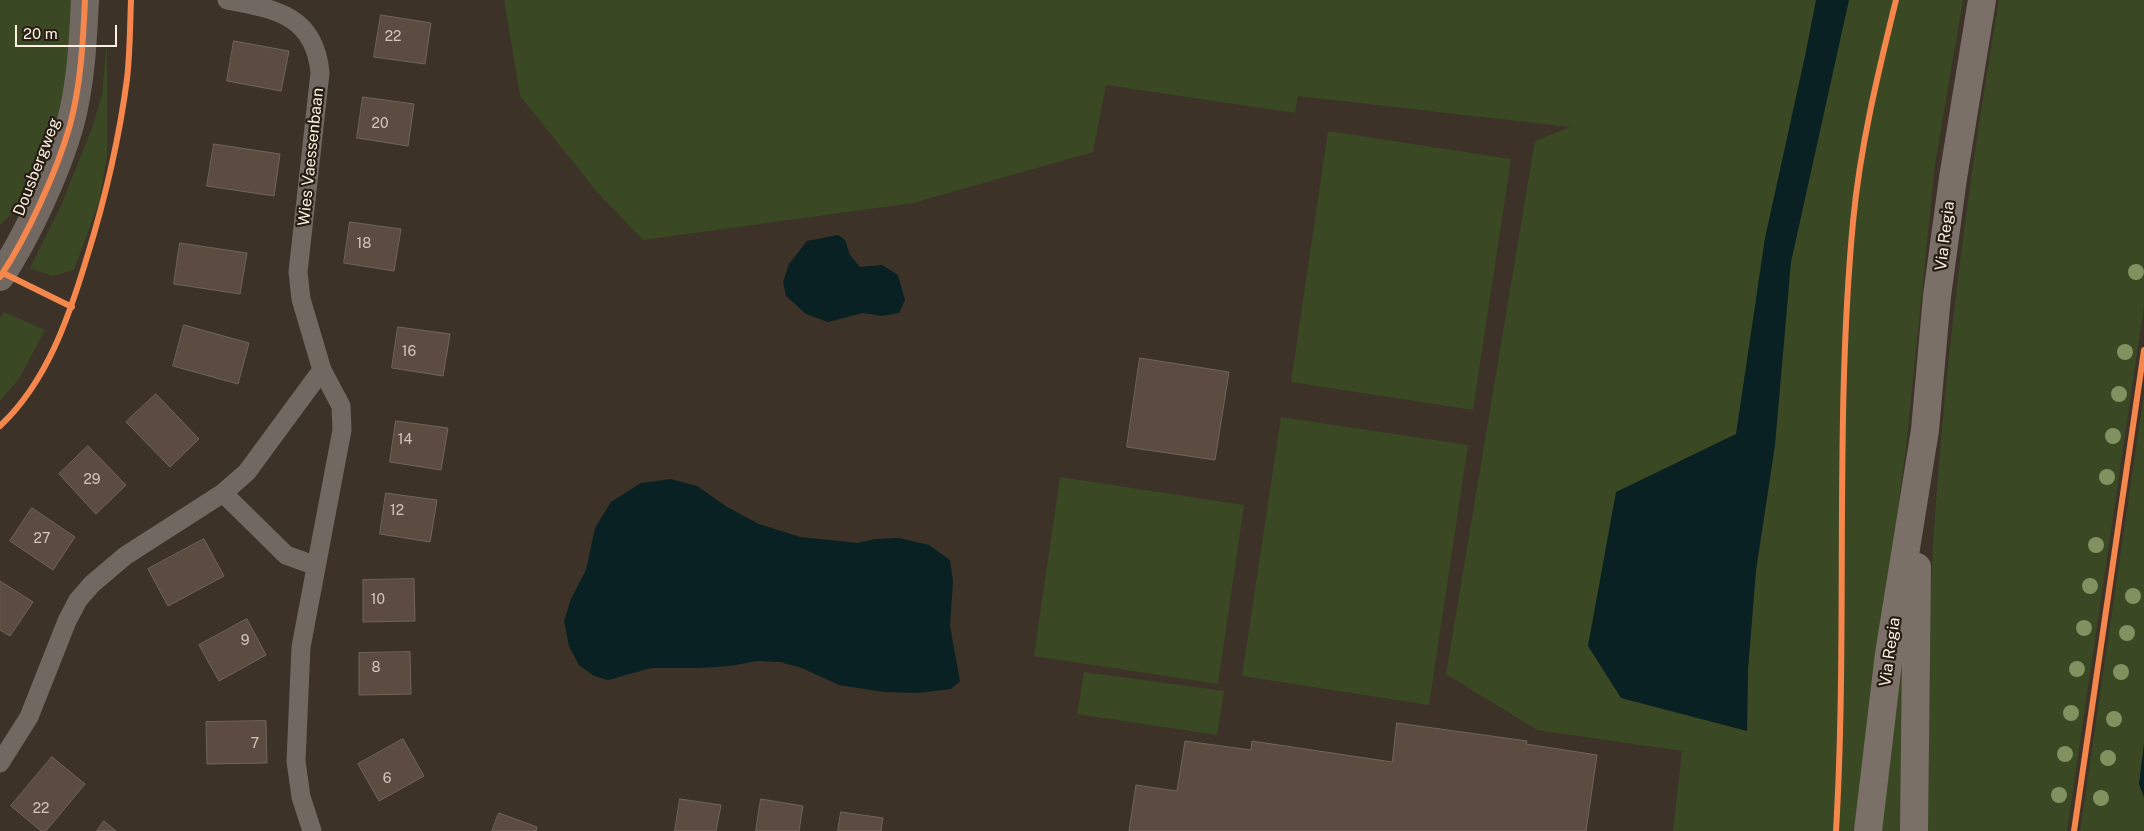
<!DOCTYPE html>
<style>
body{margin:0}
#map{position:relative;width:2144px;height:831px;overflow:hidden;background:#3d3227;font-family:"Public Sans",sans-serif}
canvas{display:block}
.scale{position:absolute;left:15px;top:25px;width:102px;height:22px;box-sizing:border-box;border:2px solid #fcefe2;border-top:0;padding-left:6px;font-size:15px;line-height:18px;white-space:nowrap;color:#fcefe2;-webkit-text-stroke:4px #261d13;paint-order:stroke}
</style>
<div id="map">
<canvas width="2144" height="831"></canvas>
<div class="scale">20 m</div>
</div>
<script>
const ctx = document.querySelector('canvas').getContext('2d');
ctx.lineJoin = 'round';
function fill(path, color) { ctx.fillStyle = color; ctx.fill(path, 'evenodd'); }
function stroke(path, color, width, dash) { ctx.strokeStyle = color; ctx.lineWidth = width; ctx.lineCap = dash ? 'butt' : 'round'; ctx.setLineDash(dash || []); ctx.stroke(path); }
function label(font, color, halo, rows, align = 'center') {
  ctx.font = font + ' "Public Sans",sans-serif'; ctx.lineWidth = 4.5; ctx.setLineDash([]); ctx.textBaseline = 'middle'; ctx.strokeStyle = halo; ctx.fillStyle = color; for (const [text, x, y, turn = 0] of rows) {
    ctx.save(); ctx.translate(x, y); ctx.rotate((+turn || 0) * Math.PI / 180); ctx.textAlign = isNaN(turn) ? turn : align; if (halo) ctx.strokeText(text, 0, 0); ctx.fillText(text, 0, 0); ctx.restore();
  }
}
const green = new Path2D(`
 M 0,0 L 75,0 L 68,87 L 51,142 L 22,203 L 0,225 Z
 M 504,0 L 1963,0 L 1935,164 L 1906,448 L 1856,831 L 1673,831 L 1682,751 L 1537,730 L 1446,674 L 1535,141 L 1570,127 L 1298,96 L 1295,113 L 1106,85 L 1093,152 L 913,203 L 643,240 L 597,192 L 520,96 ZM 1775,445 L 1756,570 L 1748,669 L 1747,731 L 1616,492 Z
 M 1999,0 L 2144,0 L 2144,306 L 2067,831 L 1924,831 C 1927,730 1928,629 1934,529 C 1946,352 1969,175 1999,0 Z
 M 107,41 L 107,156 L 99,202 L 74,270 L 52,276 L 30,268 L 60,208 L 92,128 L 102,95 Z
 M 1328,131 L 1511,159 L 1473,410 L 1291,382 Z
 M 4,312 L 45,330 L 19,379 L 0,401 L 0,318 Z
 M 2144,393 L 2144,744 L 2139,784 L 2144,797 L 2144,831 L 2080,831 Z
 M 1281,417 L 1468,445 L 1429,705 L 1242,676 Z
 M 1060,477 L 1244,505 L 1218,684 L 1034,656 Z
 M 1903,665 L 1903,831 L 1878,831 L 1901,666 Z
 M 1084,672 L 1224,691 L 1217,735 L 1077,714 Z`);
const water = new Path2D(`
 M 1816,0 L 1849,0 L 1791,262 L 1775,445 L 1756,570 L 1748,669 L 1747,731 L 1621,698 L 1588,646 L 1616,492 L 1736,434 L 1765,238 L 1805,56 Z
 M 838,235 L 845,240 L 850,255 L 860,267 L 882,265 L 898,275 L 905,300 L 899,313 L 882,316 L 863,313 L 828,322 L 806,314 L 786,296 L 783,282 L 789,264 L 807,241 Z
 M 671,479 L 697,486 L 727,507 L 759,524 L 800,537 L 858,543 L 875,539 L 899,538 L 929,545 L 950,560 L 953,581 L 950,626 L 960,681 L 951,689 L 917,693 L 884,692 L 839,685 L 802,668 L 780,662 L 757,661 L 730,666 L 699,668 L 651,668 L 608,680 L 594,676 L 579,665 L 569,646 L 564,621 L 571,599 L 586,570 L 595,528 L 611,502 L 641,483 Z
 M 2144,744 L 2144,797 L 2139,784 Z`);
const building = new Path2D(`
 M 381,15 L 431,23 L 425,64 L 374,57 Z
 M 234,41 L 289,51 L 281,91 L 227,81 Z
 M 363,97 L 414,104 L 408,146 L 357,138 Z
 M 214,144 L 280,154 L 274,196 L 207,186 Z
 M 350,222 L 401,229 L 394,271 L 344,263 Z
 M 180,243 L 247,253 L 240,294 L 174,284 Z
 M 184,325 L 249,343 L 238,384 L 173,366 Z
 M 398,327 L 450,334 L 443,376 L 392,368 Z
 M 1140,358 L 1229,372 L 1215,460 L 1127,447 Z
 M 156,394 L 199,439 L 170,467 L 126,422 Z
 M 396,421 L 448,428 L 441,470 L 390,462 Z
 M 88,446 L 126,485 L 96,514 L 59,474 Z
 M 386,493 L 437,500 L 430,542 L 380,534 Z
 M 32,508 L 75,537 L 53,570 L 10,541 Z
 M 204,539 L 224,576 L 168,606 L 148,569 Z
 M 414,579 L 415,621 L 363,622 L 363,580 Z
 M 0,581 L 33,602 L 10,636 L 0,630 Z
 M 247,619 L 266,655 L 219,681 L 199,645 Z
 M 410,652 L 411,694 L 359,695 L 359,653 Z
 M 266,721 L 267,763 L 207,764 L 206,722 Z
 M 1397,723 L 1527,741 L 1526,744 L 1597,755 L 1586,831 L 1129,831 L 1136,785 L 1177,791 L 1185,741 L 1251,750 L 1252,741 L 1392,762 Z
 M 403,739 L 424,776 L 379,801 L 358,764 Z
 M 52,757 L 85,784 L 46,831 L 41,831 L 11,806 Z
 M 680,799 L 721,805 L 716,831 L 675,831 Z
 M 761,799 L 803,806 L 799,831 L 756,831 Z
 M 841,812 L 883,818 L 881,831 L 838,831 Z
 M 499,813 L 537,827 L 536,831 L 492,831 Z
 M 104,821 L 116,831 L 97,831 Z`);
const service = new Path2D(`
 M 223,493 L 286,555 L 316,566
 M 0,763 L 29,717 L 67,621 L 78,600 L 92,584 L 125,556 L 223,493 L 247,472 L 322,370 L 301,299 L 298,272 L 320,73 C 315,15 275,9 227,0
 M 312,831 L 301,797 L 296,761 L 301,647 L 342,430 L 341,406 L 322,370`);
const minor = new Path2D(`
 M 0,277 C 27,237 57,171 70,125 C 81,84 83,41 85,0`);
const primary = new Path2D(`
 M 1868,831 L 1889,654 L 1925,430 L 1937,296 L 1953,178 L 1982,0
 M 1914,831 L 1917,567`);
const cycleway = new Path2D(`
 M 3,273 L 72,307
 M 0,277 C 27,237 57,171 70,125 C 81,84 83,41 85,0
 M 0,426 C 47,382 69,317 87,257 C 105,199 119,140 127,79 C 130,53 130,26 131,0
 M 1836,831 C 1848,628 1834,425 1853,222 C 1860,147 1878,73 1896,0
 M 2074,831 L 2144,350`);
const trees = [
 [2136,272],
 [2125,352],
 [2119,394],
 [2113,436],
 [2107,477],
 [2096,545],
 [2090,586],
 [2133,596],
 [2084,628],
 [2127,633],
 [2077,669],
 [2121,672],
 [2071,713],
 [2114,719],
 [2065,754],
 [2108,758],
 [2059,795],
 [2101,798]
];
const numberNames = [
 ["22",393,37],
 ["20",380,124],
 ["18",364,244],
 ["16",409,352],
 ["14",405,440],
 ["29",92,480],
 ["12",397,511],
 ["27",42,539],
 ["10",378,600],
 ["9",245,641],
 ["8",376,668],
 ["7",255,744],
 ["6",387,779],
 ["22",41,809]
];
const streetNames = [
 ["Wies Vaessenbaan",311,157,-84],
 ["Dousbergweg",37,167,-69],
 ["Via Regia",1945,236,-83],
 ["Via Regia",1890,652,-82]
];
fill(green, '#3a4824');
fill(water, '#092122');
fill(building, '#5b4b41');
stroke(building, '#70655d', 1);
stroke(service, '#716862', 19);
stroke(minor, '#716862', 28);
stroke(primary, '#7b7068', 28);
stroke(cycleway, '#f5874c', 6);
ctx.fillStyle = '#81915f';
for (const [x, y] of trees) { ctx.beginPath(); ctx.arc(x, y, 8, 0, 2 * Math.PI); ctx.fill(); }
label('14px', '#d4c6ba', null, numberNames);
label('16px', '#fcefe2', '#261d13', streetNames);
</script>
